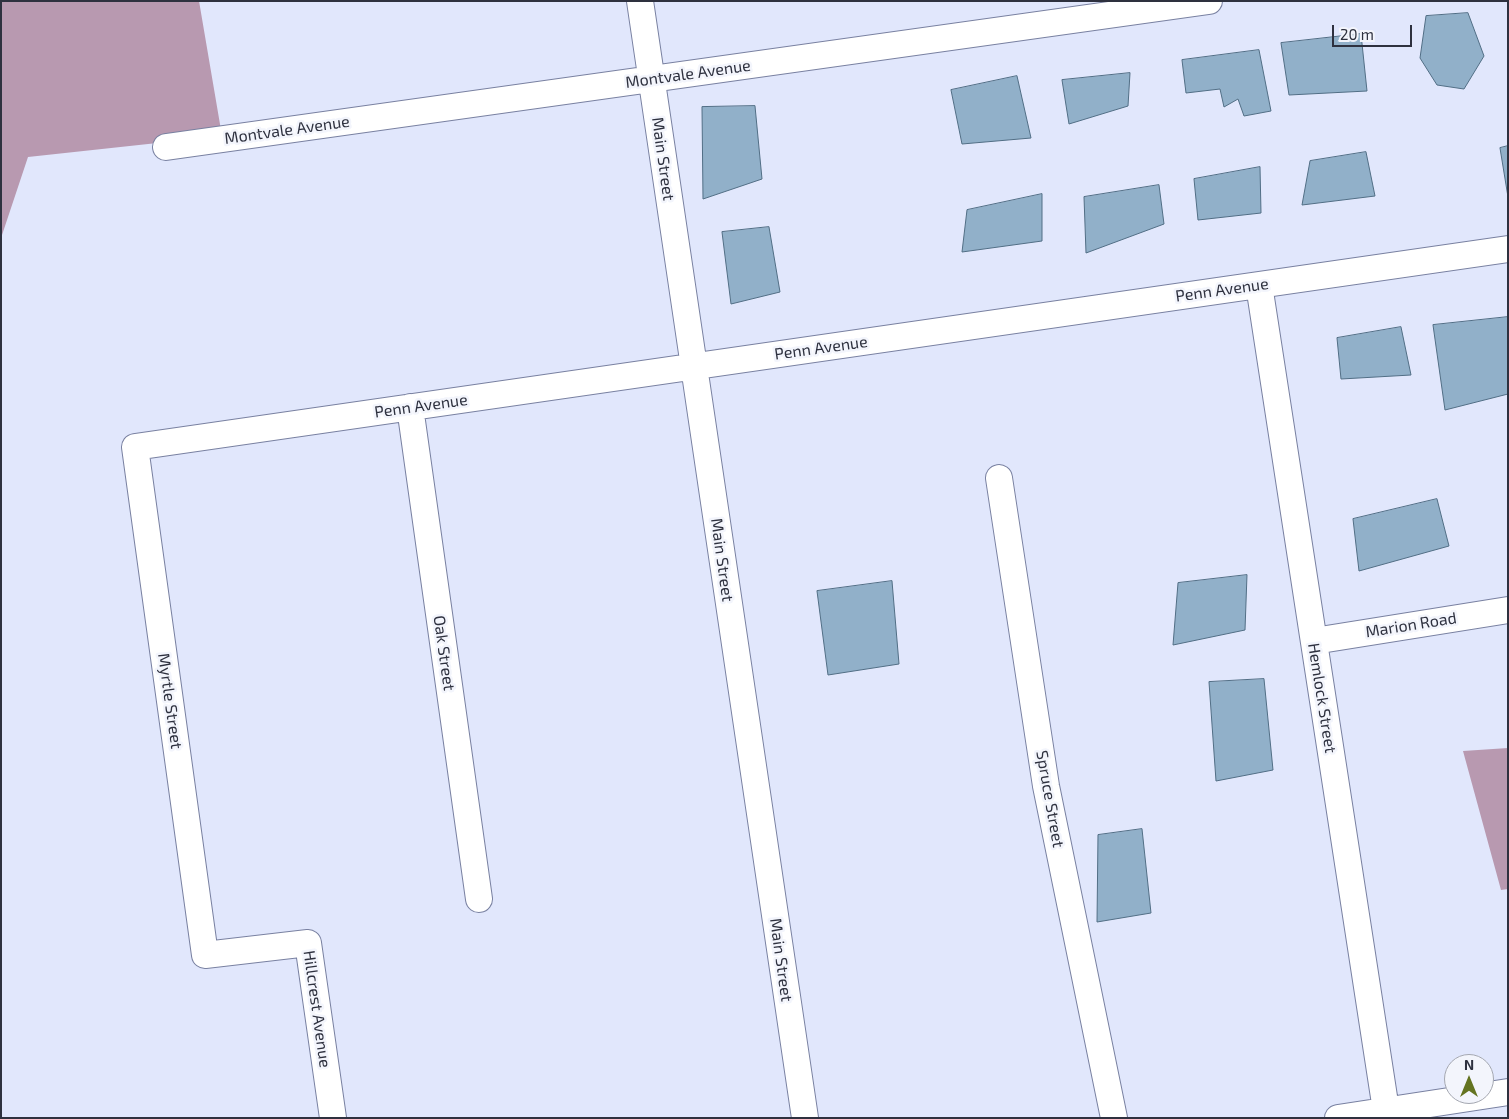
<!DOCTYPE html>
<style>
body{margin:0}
#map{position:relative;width:1509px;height:1119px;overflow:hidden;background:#e1e7fc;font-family:"Exo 2",sans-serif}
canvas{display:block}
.frame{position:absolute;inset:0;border:2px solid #2e313f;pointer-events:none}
.north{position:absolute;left:1444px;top:1054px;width:50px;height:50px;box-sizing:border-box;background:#f3f5fc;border:1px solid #a4a7b0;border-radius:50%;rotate:0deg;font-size:14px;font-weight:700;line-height:20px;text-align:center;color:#2e313f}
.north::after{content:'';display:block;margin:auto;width:18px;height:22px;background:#647421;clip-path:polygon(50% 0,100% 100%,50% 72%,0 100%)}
.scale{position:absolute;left:1332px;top:25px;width:80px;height:22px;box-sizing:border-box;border:2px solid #2e313f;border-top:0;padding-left:6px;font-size:15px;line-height:18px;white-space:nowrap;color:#2e313f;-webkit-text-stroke:4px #f3f5fc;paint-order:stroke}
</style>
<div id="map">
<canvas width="1509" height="1119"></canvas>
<div class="frame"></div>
<div class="north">N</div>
<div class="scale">20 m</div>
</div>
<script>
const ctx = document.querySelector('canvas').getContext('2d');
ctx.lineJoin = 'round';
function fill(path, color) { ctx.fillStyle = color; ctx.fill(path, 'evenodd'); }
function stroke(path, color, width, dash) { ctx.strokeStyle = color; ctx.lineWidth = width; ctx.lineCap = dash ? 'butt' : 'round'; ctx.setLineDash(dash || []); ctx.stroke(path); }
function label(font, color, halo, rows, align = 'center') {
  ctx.font = font + ' "Exo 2",sans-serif'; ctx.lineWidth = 5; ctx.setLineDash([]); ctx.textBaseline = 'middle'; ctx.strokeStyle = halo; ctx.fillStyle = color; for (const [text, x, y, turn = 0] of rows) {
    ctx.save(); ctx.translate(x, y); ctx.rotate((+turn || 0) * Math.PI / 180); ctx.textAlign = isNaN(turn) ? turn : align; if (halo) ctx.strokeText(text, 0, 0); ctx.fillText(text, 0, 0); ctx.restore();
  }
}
const forest = new Path2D(`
 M 1,1 L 199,1 L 222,136 L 28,157 L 1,238 Z
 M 1508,748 L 1508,889 L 1501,890 L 1463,751 Z`);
const building = new Path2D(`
 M 1468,13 L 1484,56 L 1464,89 L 1437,85 L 1420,58 L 1426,16 Z
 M 1361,34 L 1367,91 L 1289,95 L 1281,43 Z
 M 1259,50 L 1271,111 L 1244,116 L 1238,99 L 1224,107 L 1220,89 L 1186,93 L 1182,60 Z
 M 1130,73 L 1128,106 L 1069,124 L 1062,80 Z
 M 1017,76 L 1031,138 L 962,144 L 951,90 Z
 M 755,106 L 762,179 L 703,199 L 702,107 Z
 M 1508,146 L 1508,197 L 1500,148 Z
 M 1366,152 L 1375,196 L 1302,205 L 1310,161 Z
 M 1260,167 L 1261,213 L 1198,220 L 1194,179 Z
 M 1159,185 L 1164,224 L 1086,253 L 1084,197 Z
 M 1042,194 L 1042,241 L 962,252 L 967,210 Z
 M 769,227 L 780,292 L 731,304 L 722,232 Z
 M 1508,317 L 1508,394 L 1445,410 L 1433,325 Z
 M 1401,327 L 1411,375 L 1341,379 L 1337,338 Z
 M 1437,499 L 1449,546 L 1359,571 L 1353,519 Z
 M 1247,575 L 1245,630 L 1173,645 L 1178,583 Z
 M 892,581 L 899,664 L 828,675 L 817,591 Z
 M 1264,679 L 1273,770 L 1216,781 L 1209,682 Z
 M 1142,829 L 1151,913 L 1097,922 L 1098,835 Z`);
const minor = new Path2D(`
 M 640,1 L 805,1118
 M 166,147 L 1209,1
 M 1259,285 L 1386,1110
 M 410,407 L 479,899
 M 999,478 L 1046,786 L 1114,1118
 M 1314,641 L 1508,610
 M 333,1118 L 308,943 L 205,955 L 135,447 L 1508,249
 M 1338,1118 L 1508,1092`);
const streetNames = [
 ["Montvale Avenue",688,74,-8],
 ["Montvale Avenue",287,130,-8],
 ["Main Street",663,159,82],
 ["Penn Avenue",1222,290,-8],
 ["Penn Avenue",821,348,-8],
 ["Penn Avenue",421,406,-8],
 ["Main Street",722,560,82],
 ["Marion Road",1411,625,-9],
 ["Oak Street",444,653,82],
 ["Hemlock Street",1322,698,81],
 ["Myrtle Street",170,701,82],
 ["Spruce Street",1050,799,80],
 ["Main Street",781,960,82],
 ["Hillcrest Avenue",317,1009,82]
];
fill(forest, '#b899b0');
fill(building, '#91b0c9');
stroke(building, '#516e85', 1);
stroke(minor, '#7981a1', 28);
stroke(minor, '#fff', 26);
label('16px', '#2e313f', '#f3f5fc', streetNames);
</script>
